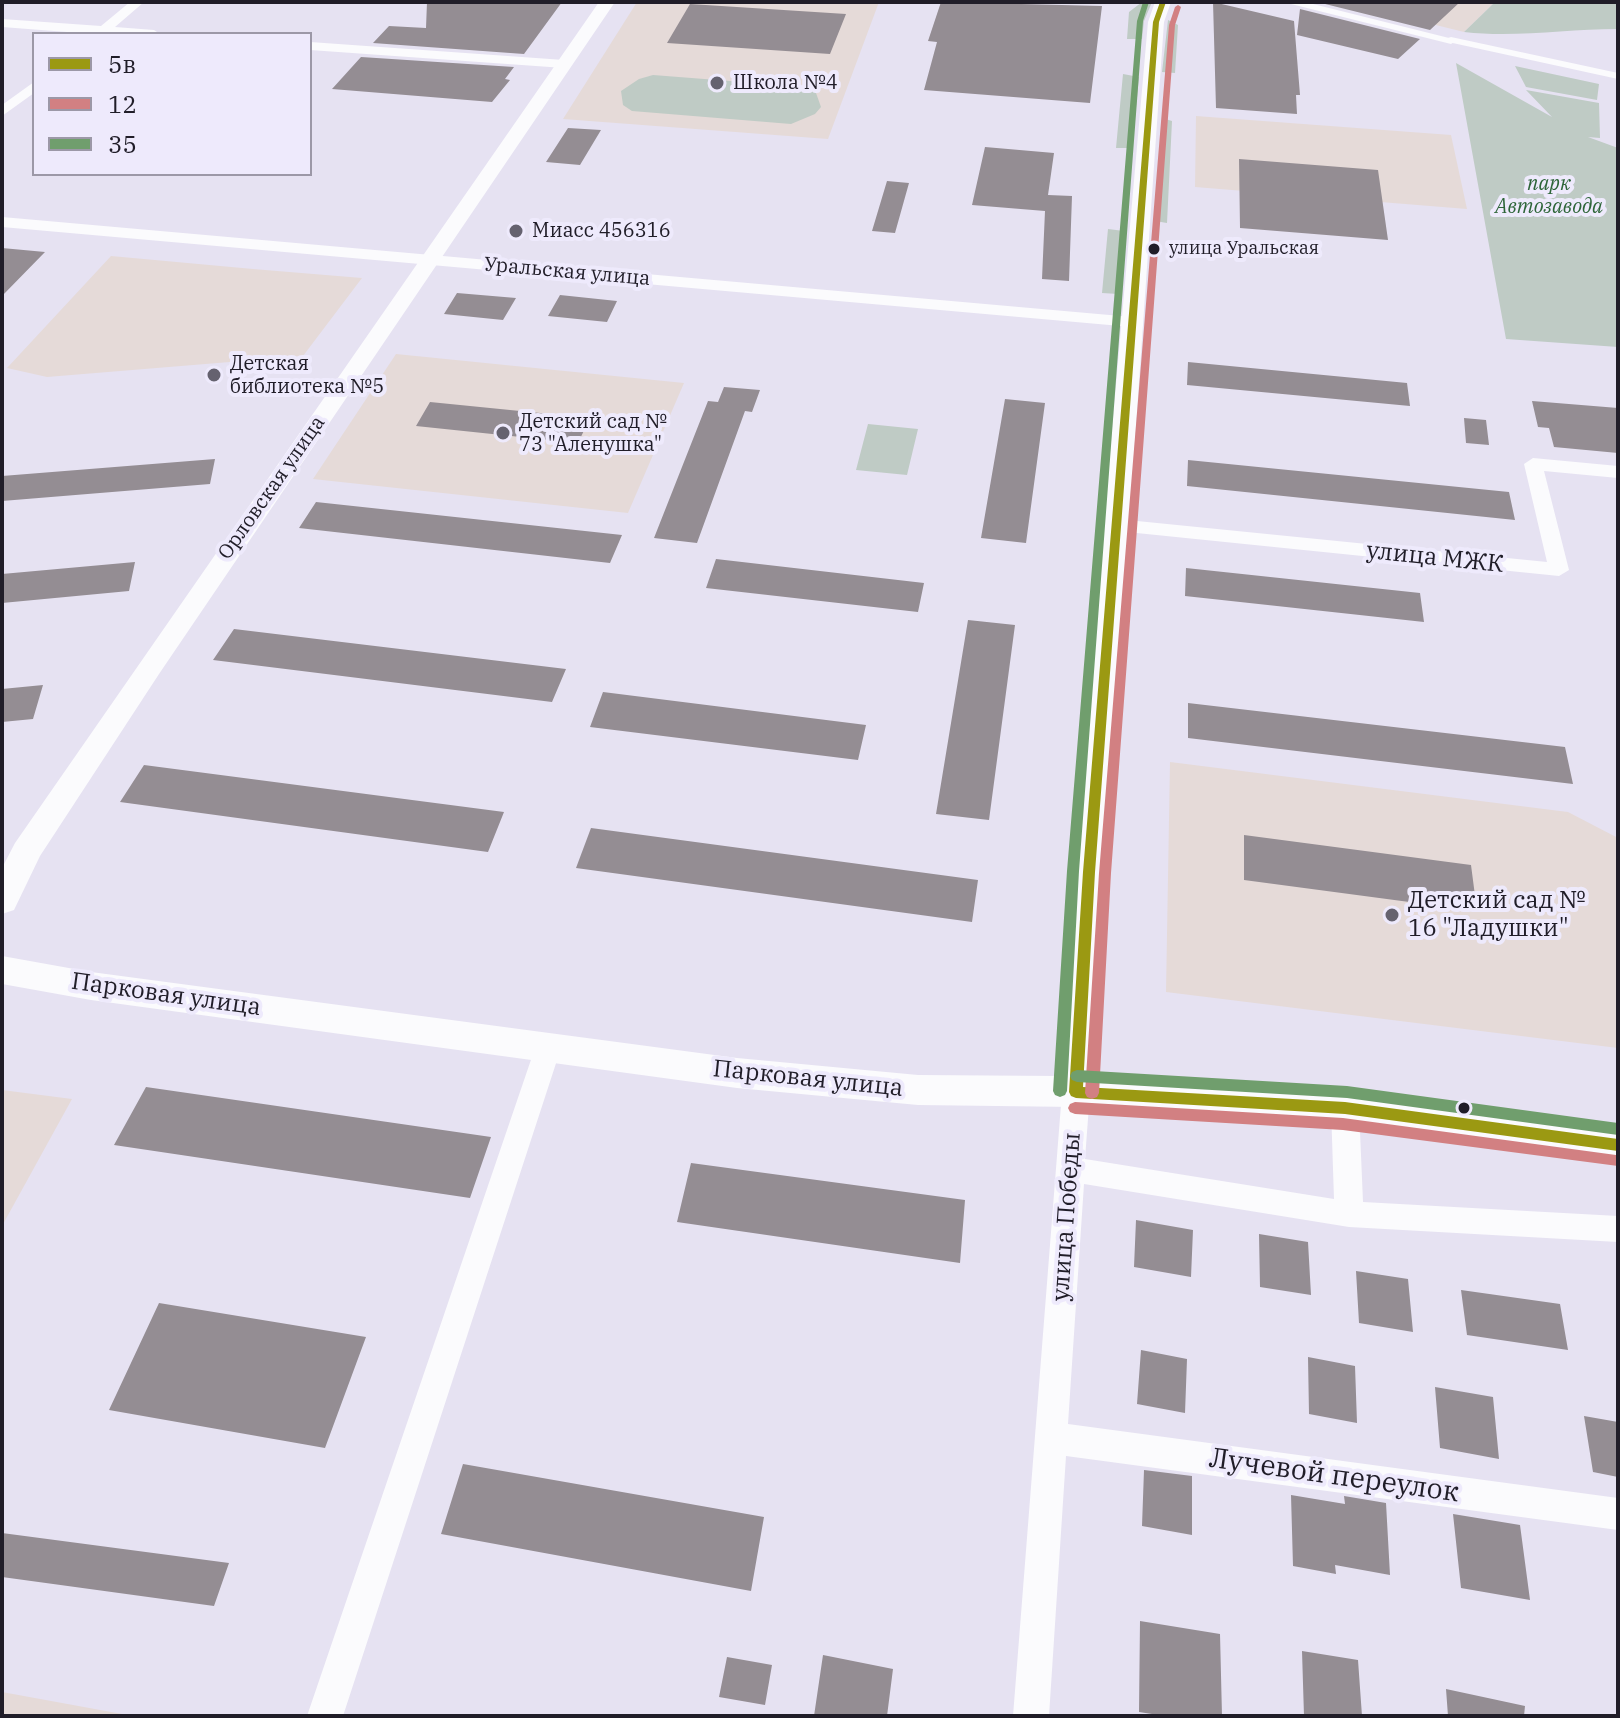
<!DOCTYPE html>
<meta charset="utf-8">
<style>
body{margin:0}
#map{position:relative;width:1620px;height:1718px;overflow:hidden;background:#e6e2f2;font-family:"IBM Plex Serif",serif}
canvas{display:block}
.frame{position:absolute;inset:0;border:4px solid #201d28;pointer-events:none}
.legend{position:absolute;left:32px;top:32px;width:280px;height:144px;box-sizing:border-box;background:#eeeafc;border:2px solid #9c98a7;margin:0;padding:10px 14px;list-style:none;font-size:24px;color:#201d28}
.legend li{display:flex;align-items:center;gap:16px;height:40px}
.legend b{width:40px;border:2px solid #9c98a7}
</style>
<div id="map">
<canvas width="1620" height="1718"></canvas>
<div class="frame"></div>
<ul class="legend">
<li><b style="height:10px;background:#9b9912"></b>5в</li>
<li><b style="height:10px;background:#d28082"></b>12</li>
<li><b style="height:10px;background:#709e6d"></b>35</li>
</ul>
</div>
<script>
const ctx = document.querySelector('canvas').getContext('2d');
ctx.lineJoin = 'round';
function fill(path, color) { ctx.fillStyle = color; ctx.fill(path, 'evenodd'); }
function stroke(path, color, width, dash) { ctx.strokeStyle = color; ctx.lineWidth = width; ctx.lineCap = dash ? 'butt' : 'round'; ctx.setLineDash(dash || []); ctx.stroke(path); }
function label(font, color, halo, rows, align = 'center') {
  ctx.font = font + ' "IBM Plex Serif",serif'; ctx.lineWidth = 8; ctx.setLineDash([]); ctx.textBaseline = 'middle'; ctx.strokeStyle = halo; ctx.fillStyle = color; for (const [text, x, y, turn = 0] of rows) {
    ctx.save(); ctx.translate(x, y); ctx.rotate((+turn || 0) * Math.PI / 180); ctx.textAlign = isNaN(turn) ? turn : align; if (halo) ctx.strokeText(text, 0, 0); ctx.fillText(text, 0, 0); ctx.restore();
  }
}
const education = new Path2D(`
 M 637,2 L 879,2 L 828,139 L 563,119 Z
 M 1343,2 L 1495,2 L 1464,32 Z
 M 1196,116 L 1451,135 L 1467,209 L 1195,187 Z
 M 111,256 L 253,269 L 362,278 L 303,356 L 47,377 L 7,368 Z
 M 396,354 L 684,383 L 628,513 L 313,479 Z
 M 1170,762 L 1568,812 L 1618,838 L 1618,1048 L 1166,992 Z
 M 2,1090 L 72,1099 L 2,1226 Z
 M 2,1692 L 133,1716 L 2,1716 Z`);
const green = new Path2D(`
 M 1142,2 L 1152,2 L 1144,21 L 1142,39 L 1127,39 L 1129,12 Z
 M 1495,2 L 1618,2 L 1618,29 C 1566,29 1515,38 1464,32 Z
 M 1168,20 L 1178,25 L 1175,73 L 1162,72 Z
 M 1456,63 L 1552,117 L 1526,90 L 1599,103 L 1600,138 L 1588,137 L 1618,148 L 1618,347 L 1506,339 Z
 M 1515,66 L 1599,84 L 1597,100 L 1526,87 Z
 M 1123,74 L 1139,77 L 1132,148 L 1116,148 Z
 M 653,75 L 807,87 L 816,93 L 821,107 L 815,114 L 791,124 L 632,111 L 623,105 L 621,91 L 639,79 Z
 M 1162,118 L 1172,121 L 1167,223 L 1155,221 Z
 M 1108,229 L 1124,231 L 1118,294 L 1102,293 Z
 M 868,424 L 918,429 L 907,475 L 856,470 Z`);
const building = new Path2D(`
 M 427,2 L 562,2 L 524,54 L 373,43 L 389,26 L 426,28 Z
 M 941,2 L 1102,6 L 1090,103 L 924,90 L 937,42 L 928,41 Z
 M 1213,2 L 1294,21 L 1300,95 L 1296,95 L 1297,114 L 1216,108 Z
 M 1317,2 L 1460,2 L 1430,30 Z
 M 690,4 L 846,14 L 830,54 L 667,43 Z
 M 1300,9 L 1420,39 L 1398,59 L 1297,35 Z
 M 361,57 L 514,67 L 505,79 L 510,80 L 492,102 L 332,89 Z
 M 568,128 L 601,130 L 580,165 L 546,162 Z
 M 985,147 L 1054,153 L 1048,195 L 1072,196 L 1069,281 L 1042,279 L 1045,211 L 972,205 Z
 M 1239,159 L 1378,170 L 1388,240 L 1240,228 Z
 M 887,181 L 909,183 L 895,233 L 872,231 Z
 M 2,248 L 45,252 L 2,296 Z
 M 457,293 L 516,298 L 503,320 L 444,314 Z
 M 560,295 L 617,301 L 607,322 L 548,316 Z
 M 1188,362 L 1407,383 L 1410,406 L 1187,385 Z
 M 724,387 L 760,390 L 752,412 L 745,411 L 697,543 L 654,538 L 708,401 L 718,402 Z
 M 1005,399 L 1045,403 L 1026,543 L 981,538 Z
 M 1532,401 L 1618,408 L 1618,453 L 1554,447 L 1549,428 L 1538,427 Z
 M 430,402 L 590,418 L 578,443 L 416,426 Z
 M 1464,418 L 1486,420 L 1489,445 L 1466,443 Z
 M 215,459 L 210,484 L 2,501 L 2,476 Z
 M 1188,460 L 1509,492 L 1515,520 L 1187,486 Z
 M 316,502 L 622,535 L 610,563 L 299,528 Z
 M 716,559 L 924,583 L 918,612 L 706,588 Z
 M 135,562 L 129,591 L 2,603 L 2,574 Z
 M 1186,568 L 1420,593 L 1424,622 L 1185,596 Z
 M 968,620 L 1015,625 L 989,820 L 936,814 Z
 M 234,629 L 566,669 L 552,702 L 213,660 Z
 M 43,685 L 33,719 L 2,722 L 2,689 Z
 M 603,692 L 866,725 L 858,760 L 590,727 Z
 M 1188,703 L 1565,747 L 1573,784 L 1188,738 Z
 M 144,765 L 504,812 L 488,852 L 120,802 Z
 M 591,828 L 978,880 L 972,922 L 576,868 Z
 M 1244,835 L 1471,865 L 1477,911 L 1244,880 Z
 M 146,1087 L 491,1137 L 470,1198 L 114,1145 Z
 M 691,1163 L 965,1200 L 960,1263 L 677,1222 Z
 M 1136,1220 L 1193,1230 L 1191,1277 L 1134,1267 Z
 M 1259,1234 L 1308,1242 L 1311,1295 L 1260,1287 Z
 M 1356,1271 L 1408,1279 L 1413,1332 L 1359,1323 Z
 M 1461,1290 L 1560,1304 L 1568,1350 L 1467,1335 Z
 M 159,1303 L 366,1337 L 325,1448 L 109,1410 Z
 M 1141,1350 L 1187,1359 L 1185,1413 L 1137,1404 Z
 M 1308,1357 L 1355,1366 L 1357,1423 L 1309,1414 Z
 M 1435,1387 L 1493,1397 L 1499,1459 L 1440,1448 Z
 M 1584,1416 L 1618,1422 L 1618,1477 L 1593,1472 Z
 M 463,1464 L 764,1517 L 751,1591 L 441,1534 Z
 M 1144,1470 L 1192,1476 L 1192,1535 L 1142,1526 Z
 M 1291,1495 L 1345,1504 L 1344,1496 L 1386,1503 L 1390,1575 L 1335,1565 L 1336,1574 L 1293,1566 Z
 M 1453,1514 L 1520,1525 L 1530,1600 L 1461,1588 Z
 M 2,1533 L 229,1563 L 214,1606 L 2,1577 Z
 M 1140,1621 L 1220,1634 L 1222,1716 L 1165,1716 L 1139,1712 Z
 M 1302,1651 L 1358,1660 L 1362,1716 L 1304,1716 Z
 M 823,1655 L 893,1669 L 887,1716 L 814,1716 Z
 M 727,1657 L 772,1665 L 765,1705 L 719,1697 Z
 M 1446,1689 L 1525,1706 L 1524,1716 L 1448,1716 Z`);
const pedestrian = new Path2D(`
 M 1451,37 L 1618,73 L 1618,79 L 1448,42 L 1448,38 Z`);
const minor = new Path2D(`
 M 130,2 L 144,2 L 115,27 L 154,30 L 160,34 L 93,34 L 2,27 L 2,19 L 101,26 Z
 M 1283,2 L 1305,2 L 1457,40 L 1451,44 Z
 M 310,42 L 564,60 L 571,64 L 564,68 L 310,50 Z
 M 34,82 L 34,93 L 2,116 L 2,105 Z
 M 2,217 L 1132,317 L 1140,322 L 1132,327 L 2,227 Z
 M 1533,458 L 1618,466 L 1618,478 L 1544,471 L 1569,570 L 1559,576 L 1117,531 L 1107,525 L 1117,519 L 1547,562 L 1524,464 Z
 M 548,1037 L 557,1040 L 561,1048 L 343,1716 L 307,1716 L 535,1048 L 539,1040 Z
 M 1076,1080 L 1086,1084 L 1090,1092 L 1085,1159 L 1334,1199 L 1331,1108 L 1335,1100 L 1345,1096 L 1355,1100 L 1359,1108 L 1363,1202 L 1618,1216 L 1618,1242 L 1349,1227 L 1084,1184 L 1068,1424 L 1618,1498 L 1618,1530 L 1066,1456 L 1049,1716 L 1013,1716 L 1062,1092 L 1066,1084 Z`);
const tertiary = new Path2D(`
 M 599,2 L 615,2 L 159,674 L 40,856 L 14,910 L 2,914 L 2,868 L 15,843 Z
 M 1155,2 L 1171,2 L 1164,22 L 1105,872 L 1095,1078 L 1345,1092 L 1618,1129 L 1618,1161 L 1345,1124 L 1076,1107 L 918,1105 L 737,1088 L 91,1000 L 2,984 L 2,956 L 91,972 L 737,1058 L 918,1075 L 1059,1076 L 1073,872 L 1148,22 Z`);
const bus1 = new Path2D(`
 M 1160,2 L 1166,2 L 1159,22 L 1095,872 L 1083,1087 L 1345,1102 L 1618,1139 L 1618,1151 L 1345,1114 L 1076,1098 L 1071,1096 L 1069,1092 L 1083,872 L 1153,22 Z`);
const bus2 = new Path2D(`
 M 1178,5 L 1181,7 L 1175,25 L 1111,873 L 1099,1093 L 1097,1097 L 1092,1099 L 1087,1097 L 1085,1093 L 1099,873 L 1169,25 L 1175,7 Z
 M 1075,1102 L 1343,1118 L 1616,1155 L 1618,1156 L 1618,1166 L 1343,1130 L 1075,1114 L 1070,1112 L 1068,1108 L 1070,1104 Z`);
const bus3 = new Path2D(`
 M 1143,2 L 1149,2 L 1143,21 L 1079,871 L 1067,1091 L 1065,1095 L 1060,1097 L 1055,1095 L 1053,1091 L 1067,871 L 1137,21 Z
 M 1077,1070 L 1347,1086 L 1618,1123 L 1618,1135 L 1347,1098 L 1077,1082 L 1072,1080 L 1070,1076 L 1072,1072 Z`);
const markers = [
 [717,83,8,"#65626f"],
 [516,231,8,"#65626f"],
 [1154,249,7,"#201d28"],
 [214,375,8,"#65626f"],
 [503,433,8,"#65626f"],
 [1392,915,8,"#65626f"],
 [1464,1108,7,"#201d28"]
];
const farBusnames = [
 ["улица Уральская",1169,249]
];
const farPoinames = [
 ["Школа №4",733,83],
 ["Миасс 456316",532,231],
 ["Детская",230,364],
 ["библиотека №5",230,387],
 ["Детский сад №",519,422],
 ["73 \"Аленушка\"",519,445]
];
const farParknames = [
 ["парк",1549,184],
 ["Автозавода",1549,207]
];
const farStreetnames = [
 ["Уральская улица",567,272,5],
 ["Орловская улица",272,488,-55]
];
const streetNames = [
 ["улица МЖК",1435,558,6],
 ["Парковая улица",166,995,8],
 ["Парковая улица",808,1079,6],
 ["улица Победы",1067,1217,-86]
];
const poiNames = [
 ["Детский сад №",1408,901],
 ["16 \"Ладушки\"",1408,929]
];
const nearStreetnames = [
 ["Лучевой переулок",1334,1476,8]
];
fill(education, '#e5dad8');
fill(green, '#bfcbc5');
fill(building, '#948d93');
fill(pedestrian, '#fbfbfd');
fill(minor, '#fbfbfd');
fill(tertiary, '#fbfbfd');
fill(bus1, '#9b9912');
fill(bus2, '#d28082');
fill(bus3, '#709e6d');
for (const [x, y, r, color] of markers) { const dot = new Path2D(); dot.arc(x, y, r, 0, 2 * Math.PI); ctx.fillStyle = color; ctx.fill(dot); stroke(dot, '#eeeafc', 3); }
label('18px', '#201d28', '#eeeafc', farBusnames, 'left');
label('20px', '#201d28', '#eeeafc', farPoinames, 'left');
label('italic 20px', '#2d6538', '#eeeafc', farParknames);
label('20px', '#201d28', '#eeeafc', farStreetnames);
label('24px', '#201d28', '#eeeafc', streetNames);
label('24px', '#201d28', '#eeeafc', poiNames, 'left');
label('28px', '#201d28', '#eeeafc', nearStreetnames);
</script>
